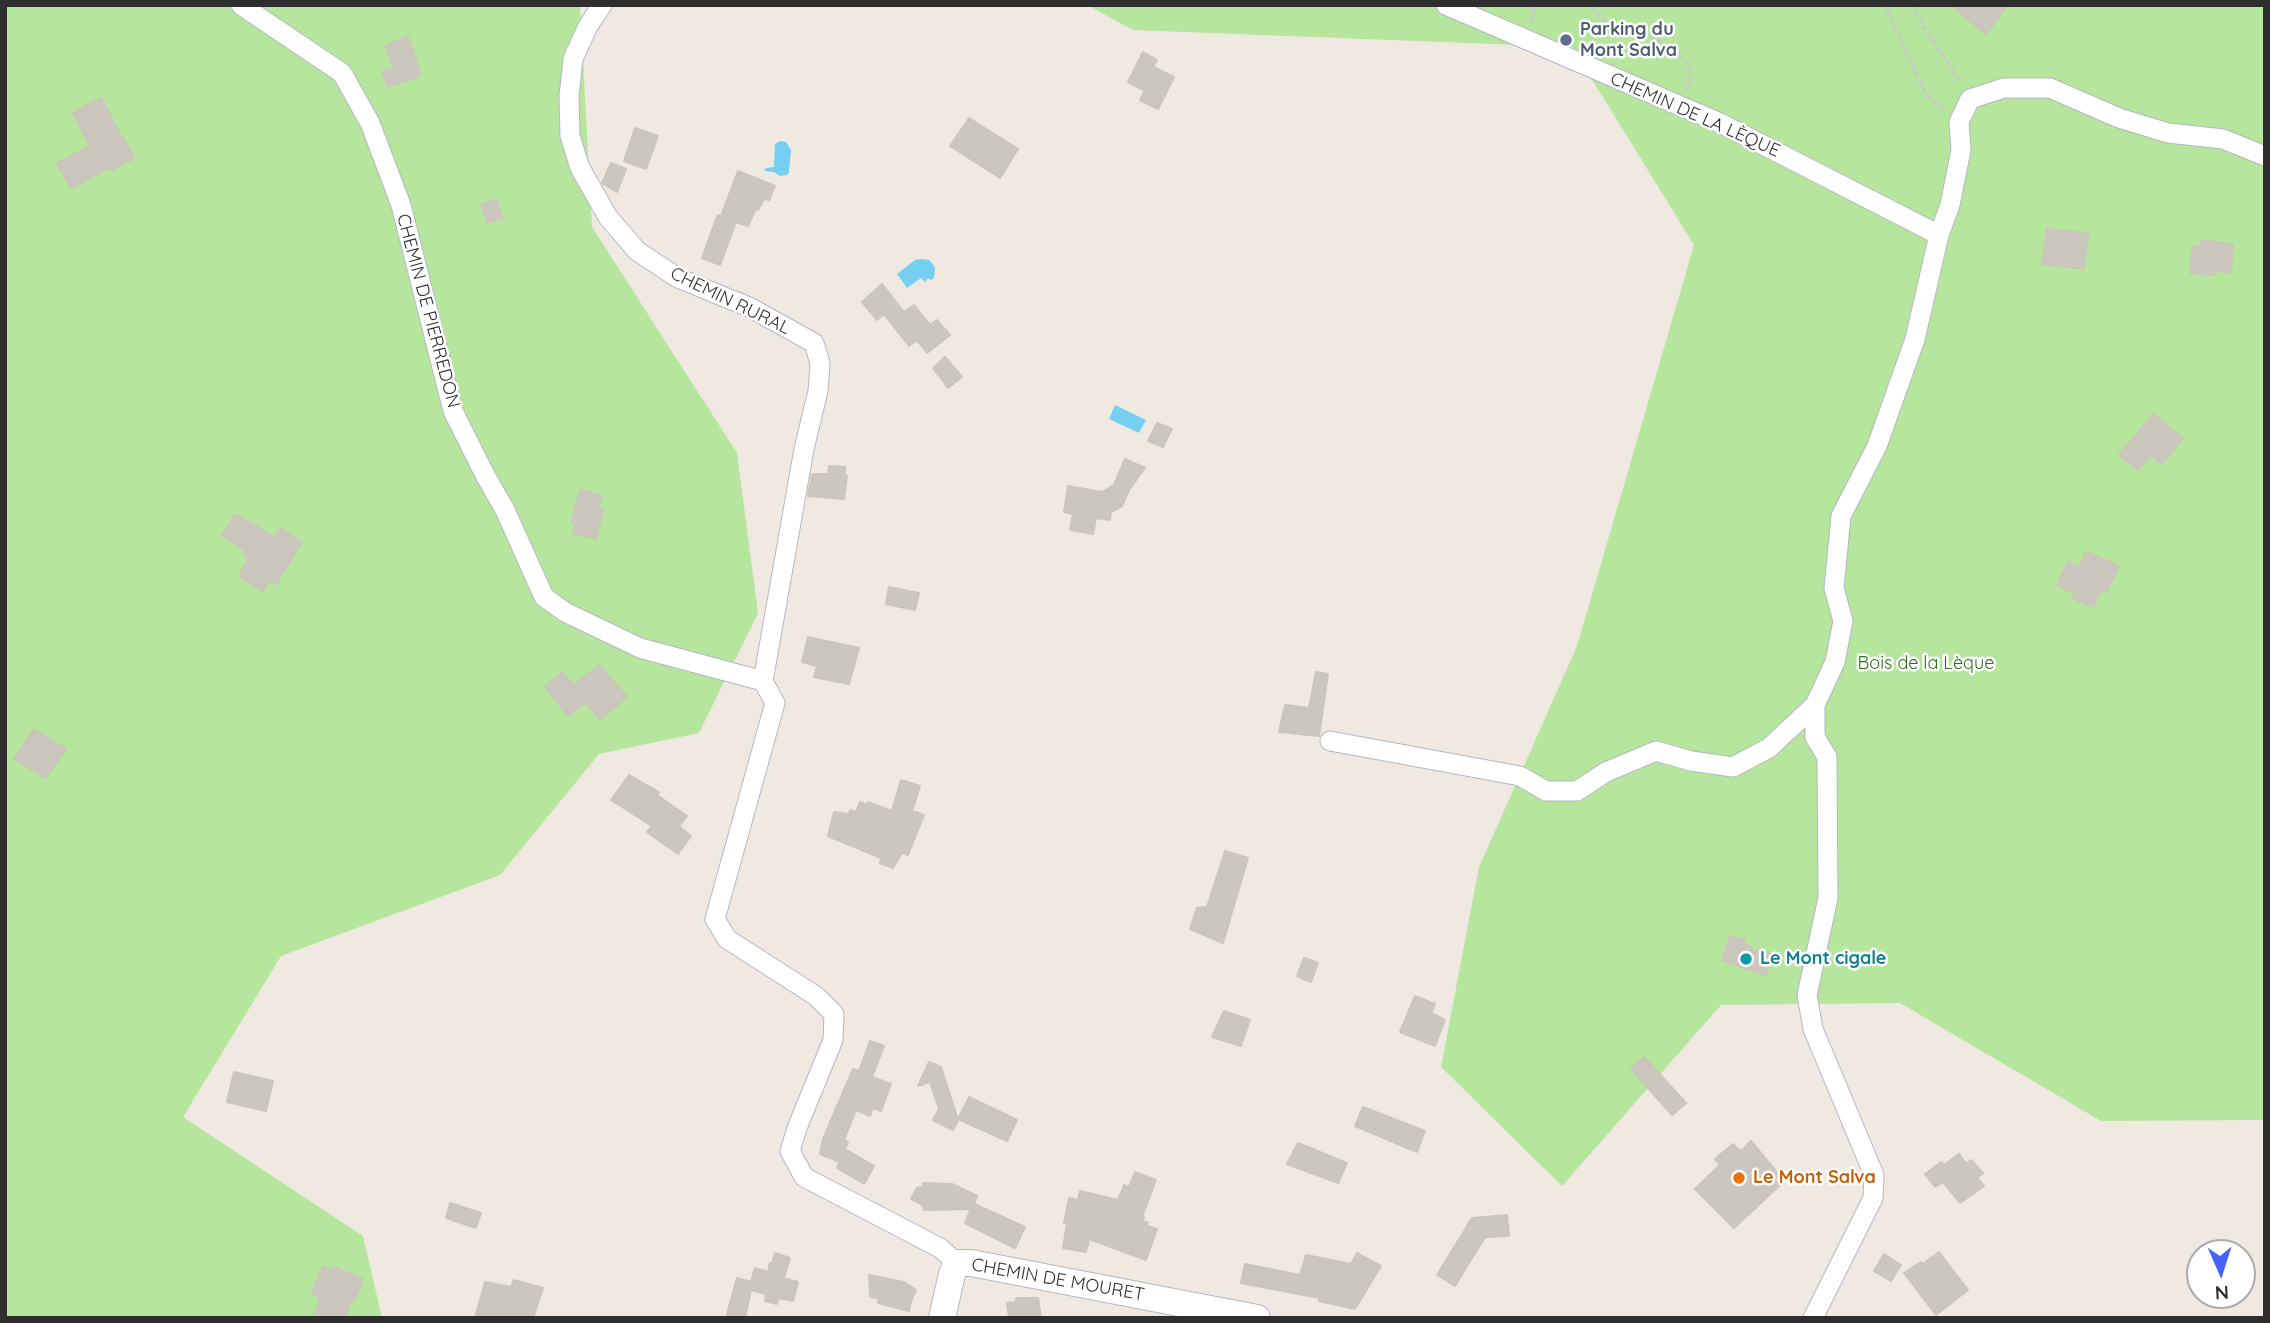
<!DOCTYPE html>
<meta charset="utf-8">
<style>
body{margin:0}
#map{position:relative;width:2270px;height:1323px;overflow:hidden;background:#efe9e1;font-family:Quicksand,sans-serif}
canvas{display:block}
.frame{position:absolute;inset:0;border:7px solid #2e2e2e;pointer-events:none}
.north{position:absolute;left:2186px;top:1239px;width:70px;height:70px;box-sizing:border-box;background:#fff;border:2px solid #ababab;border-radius:50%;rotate:177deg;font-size:19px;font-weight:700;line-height:28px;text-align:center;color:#2e2e2e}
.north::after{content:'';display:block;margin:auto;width:24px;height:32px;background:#4264fb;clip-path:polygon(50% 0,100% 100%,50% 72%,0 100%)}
</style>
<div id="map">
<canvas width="2270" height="1323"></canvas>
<div class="frame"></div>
<div class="north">N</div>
</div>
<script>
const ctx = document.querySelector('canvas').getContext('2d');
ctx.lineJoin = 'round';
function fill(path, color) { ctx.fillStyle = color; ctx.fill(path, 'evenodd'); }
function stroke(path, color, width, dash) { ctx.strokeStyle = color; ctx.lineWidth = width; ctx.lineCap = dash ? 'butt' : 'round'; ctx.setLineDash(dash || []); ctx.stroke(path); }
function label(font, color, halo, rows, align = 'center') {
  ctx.font = font + ' Quicksand,sans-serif'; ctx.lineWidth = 5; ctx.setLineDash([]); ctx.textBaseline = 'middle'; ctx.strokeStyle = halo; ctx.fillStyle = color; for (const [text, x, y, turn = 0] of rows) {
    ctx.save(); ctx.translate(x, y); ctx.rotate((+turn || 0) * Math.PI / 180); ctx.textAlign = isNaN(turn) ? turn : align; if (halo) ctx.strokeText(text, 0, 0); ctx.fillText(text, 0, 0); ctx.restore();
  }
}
const green = new Path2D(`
 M 5,5 L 580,5 L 592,227 L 737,453 L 758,613 L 699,733 L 599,754 L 500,875 L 281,956 L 183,1117 L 363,1236 L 382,1318 L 5,1318 Z
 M 1087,5 L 2265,5 L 2265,1120 L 2101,1121 L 1900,1003 L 1721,1005 L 1562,1186 L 1441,1067 L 1479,867 L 1577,646 L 1694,245 L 1572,47 L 1133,30 Z`);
const water = new Path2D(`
 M 780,141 L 786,142 L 791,150 L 789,172 L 787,175 L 780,176 L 774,172 L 765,171 L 766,168 L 774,167 L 775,144 Z
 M 923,259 L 929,260 L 935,267 L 934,278 L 931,280 L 928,278 L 925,282 L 921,278 L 907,288 L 897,274 L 915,260 Z
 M 1115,405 L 1146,420 L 1139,433 L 1109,419 Z`);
const building = new Path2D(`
 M 1951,5 L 2008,5 L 1986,34 Z
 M 408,37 L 421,75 L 388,87 L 382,72 L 394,68 L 385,46 Z
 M 1143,52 L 1157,60 L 1153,67 L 1174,77 L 1158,109 L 1140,100 L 1145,91 L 1128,82 Z
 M 101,98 L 121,137 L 123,137 L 134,158 L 112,170 L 110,167 L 71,188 L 57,163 L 90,146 L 73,113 Z
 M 969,118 L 1018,149 L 1000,178 L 950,146 Z
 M 635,128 L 658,136 L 646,169 L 624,161 Z
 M 611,163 L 626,169 L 617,192 L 602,183 Z
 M 738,171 L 775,186 L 769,200 L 764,199 L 758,210 L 755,210 L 748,226 L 736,222 L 720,265 L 702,258 L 715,222 L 718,215 L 721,216 Z
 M 496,199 L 503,218 L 487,223 L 481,205 Z
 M 2047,229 L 2088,233 L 2084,269 L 2042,264 Z
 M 2201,240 L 2233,244 L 2231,272 L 2215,271 L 2215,275 L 2190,273 L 2193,247 L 2201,247 Z
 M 882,284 L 904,312 L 914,305 L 930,325 L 937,320 L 950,335 L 927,353 L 917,340 L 909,346 L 884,314 L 877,320 L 862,302 Z
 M 945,357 L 962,377 L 948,388 L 933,368 Z
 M 2154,414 L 2183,439 L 2161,464 L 2152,455 L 2138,470 L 2119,455 Z
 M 1157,423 L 1172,429 L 1163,447 L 1148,441 Z
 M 1125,459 L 1145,468 L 1129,490 L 1122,506 L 1111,512 L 1110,520 L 1096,518 L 1093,534 L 1070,530 L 1073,514 L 1064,512 L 1068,486 L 1102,492 L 1114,485 Z
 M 829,466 L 845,467 L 845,476 L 847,476 L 844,499 L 808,496 L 812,474 L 828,474 Z
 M 580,490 L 602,496 L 598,509 L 603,510 L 596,539 L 573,533 L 576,522 L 572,522 Z
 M 235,514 L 275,537 L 280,528 L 302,542 L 276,584 L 269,580 L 263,591 L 239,576 L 249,559 L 243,555 L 246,551 L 222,536 Z
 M 2086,552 L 2119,566 L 2106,592 L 2101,590 L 2093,607 L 2072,598 L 2074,593 L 2057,585 L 2068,562 L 2079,567 Z
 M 889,587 L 919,593 L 915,610 L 886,604 Z
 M 808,637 L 859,648 L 849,684 L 814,677 L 817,666 L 802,662 Z
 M 599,665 L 627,697 L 600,719 L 585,703 L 568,716 L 545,687 L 562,672 L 573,685 Z
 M 1316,672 L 1328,674 L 1319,736 L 1279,732 L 1285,705 L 1309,708 Z
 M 34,729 L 66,749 L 46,778 L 14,759 Z
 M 629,775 L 659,792 L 657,795 L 687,816 L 679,826 L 691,836 L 678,854 L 647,832 L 652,826 L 611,800 Z
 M 901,780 L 920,786 L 912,811 L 924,815 L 908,855 L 902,853 L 893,868 L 880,863 L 881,858 L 828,836 L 834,812 L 849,814 L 850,810 L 856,812 L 860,802 L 867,805 L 868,802 L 892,811 Z
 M 1225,851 L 1248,858 L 1223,943 L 1190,929 L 1197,908 L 1207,907 Z
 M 1730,936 L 1745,940 L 1744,944 L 1752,947 L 1752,950 L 1771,954 L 1766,975 L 1722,960 Z
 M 1304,958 L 1318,963 L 1311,982 L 1297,976 Z
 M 1415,996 L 1435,1004 L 1431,1013 L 1445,1020 L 1435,1046 L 1400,1032 Z
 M 1224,1011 L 1250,1020 L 1241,1046 L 1212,1037 Z
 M 870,1041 L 884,1046 L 872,1077 L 891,1084 L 881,1111 L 873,1108 L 870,1116 L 856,1110 L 844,1140 L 848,1142 L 845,1149 L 874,1166 L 864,1184 L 837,1168 L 840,1162 L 820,1154 L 823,1139 L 853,1069 L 859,1071 Z
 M 1644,1057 L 1686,1103 L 1672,1115 L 1631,1069 Z
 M 929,1062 L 941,1067 L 958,1120 L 953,1130 L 933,1120 L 939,1109 L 930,1082 L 918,1086 Z
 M 234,1072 L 273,1081 L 266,1111 L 227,1102 Z
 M 969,1097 L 1017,1120 L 1007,1141 L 958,1119 Z
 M 1363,1107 L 1425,1131 L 1417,1152 L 1355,1126 Z
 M 1751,1141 L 1779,1175 L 1775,1179 L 1780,1185 L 1734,1228 L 1695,1189 L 1720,1165 L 1715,1159 L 1733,1144 L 1741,1151 Z
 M 1298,1143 L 1347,1163 L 1338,1183 L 1287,1164 Z
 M 1959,1154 L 1966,1164 L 1971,1160 L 1983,1173 L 1977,1178 L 1984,1186 L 1960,1203 L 1943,1182 L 1935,1187 L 1925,1174 L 1941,1162 L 1944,1165 Z
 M 1135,1172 L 1156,1180 L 1142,1217 L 1144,1217 L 1142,1221 L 1148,1223 L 1147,1226 L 1157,1229 L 1146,1260 L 1089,1239 L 1086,1252 L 1063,1248 L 1067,1224 L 1064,1223 L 1069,1198 L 1078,1200 L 1080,1191 L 1118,1200 L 1124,1185 L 1129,1187 Z
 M 923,1183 L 952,1184 L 977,1196 L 974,1204 L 1025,1227 L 1015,1248 L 965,1223 L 971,1209 L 924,1210 L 923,1205 L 911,1199 L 917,1188 L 923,1187 Z
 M 450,1203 L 481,1213 L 476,1228 L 446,1218 Z
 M 1507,1215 L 1509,1236 L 1485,1237 L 1455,1286 L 1437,1275 L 1472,1218 Z
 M 1939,1252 L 1968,1290 L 1936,1315 L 1904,1273 L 1921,1262 L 1923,1264 Z
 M 775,1253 L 790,1258 L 784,1278 L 798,1282 L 793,1301 L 779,1298 L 777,1304 L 765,1301 L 766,1294 L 751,1290 L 745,1318 L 726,1318 L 737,1278 L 751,1282 L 755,1268 L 768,1272 L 770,1263 L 772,1264 Z
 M 1357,1253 L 1381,1266 L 1355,1309 L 1319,1301 L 1319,1298 L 1241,1283 L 1245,1264 L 1300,1275 L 1306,1255 L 1351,1264 Z
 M 1884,1254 L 1901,1265 L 1891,1281 L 1874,1271 Z
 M 323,1266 L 333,1271 L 334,1267 L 363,1279 L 354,1302 L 351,1301 L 344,1318 L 313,1318 L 320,1300 L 312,1292 Z
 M 869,1275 L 904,1282 L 916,1290 L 911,1301 L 909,1311 L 878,1303 L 879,1298 L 870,1297 Z
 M 514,1280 L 543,1288 L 533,1318 L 475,1318 L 485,1282 L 511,1287 Z
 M 1016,1298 L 1038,1298 L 1041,1318 L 1009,1318 L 1007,1303 L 1016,1302 Z`);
const path = new Path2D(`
 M 1592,5 C 1599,18 1613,28 1627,32 C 1634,34 1642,33 1649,36 C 1660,39 1689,60 1690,72 C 1691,77 1689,84 1688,89
 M 1881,5 L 1886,8 L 1926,94 L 1943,109
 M 1919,5 L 1914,11 L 1960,82
 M 1532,21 L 1534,5`);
const street = new Path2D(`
 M 241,5 L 342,73 L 370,123 L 401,205 L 453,411 L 485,475 L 505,510 L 544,597 L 565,612 L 640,648 L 763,681 L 775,703 L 715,919 L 727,939 L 816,996 L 834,1014 L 833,1040 L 797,1128 L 790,1151 L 804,1177 L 940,1248 L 957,1263
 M 602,5 L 588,26 L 573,59 L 569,96 L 570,136 L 580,168 L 608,217 L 637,251 L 678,278 L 749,307 L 814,343 L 820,363 L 818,391 L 804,449 L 763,681
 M 1446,5 L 1720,123 L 1939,235
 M 1330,741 L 1520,776 L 1546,791 L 1577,791 L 1606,772 L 1656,751 L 1691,761 L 1733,767 L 1769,748 L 1815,705
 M 1813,1318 L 1873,1198 L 1874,1175 L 1813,1029 L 1807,995 L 1828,898 L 1827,757 L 1815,737 L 1815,705 L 1835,662 L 1843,621 L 1834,588 L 1841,516 L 1877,446 L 1915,339 L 1939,235 L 1950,205 L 1961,150 L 1959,122 L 1970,99 L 2004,88 L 2050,88 L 2119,118 L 2168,133 L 2223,139 L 2265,156`);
const secondary = new Path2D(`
 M 942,1318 L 952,1274 L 957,1263 L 971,1263 L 1257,1318`);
const markers = [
 [1566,40,7,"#5c6f8a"],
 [1746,959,7,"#0f9aa8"],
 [1739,1178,7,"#e8710a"]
];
const serviceNames = [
 ["Parking du",1580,30],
 ["Mont Salva",1580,51]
];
const streetNames = [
 ["CHEMIN DE LA LÈQUE",1695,115,24],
 ["CHEMIN RURAL",730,301,26],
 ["CHEMIN DE PIERREDON",428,311,75],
 ["CHEMIN DE MOURET",1058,1280,10]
];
const parkNames = [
 ["Bois de la Lèque",1926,664]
];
const cultureNames = [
 ["Le Mont cigale",1760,959]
];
const foodNames = [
 ["Le Mont Salva",1753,1178]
];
fill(green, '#b6e59e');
fill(water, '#75cff0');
fill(building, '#cbc7bf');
stroke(building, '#cbc5ba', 2);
stroke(street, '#b4b7c1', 21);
stroke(secondary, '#b4b7c1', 28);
stroke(path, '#c9c9c9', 3.5, [5, 3.5]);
stroke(street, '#fff', 19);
stroke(secondary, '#fff', 26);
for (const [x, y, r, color] of markers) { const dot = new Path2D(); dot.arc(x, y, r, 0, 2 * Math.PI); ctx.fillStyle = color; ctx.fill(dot); stroke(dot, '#fff', 2.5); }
label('bold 18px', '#4e5e75', '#fff', serviceNames, 'left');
label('18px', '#2e2e2e', '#fff', streetNames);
label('18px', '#2c6e1b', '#fff', parkNames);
label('bold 18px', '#0d838f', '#fff', cultureNames, 'left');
label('bold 18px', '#c56008', '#fff', foodNames, 'left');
</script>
